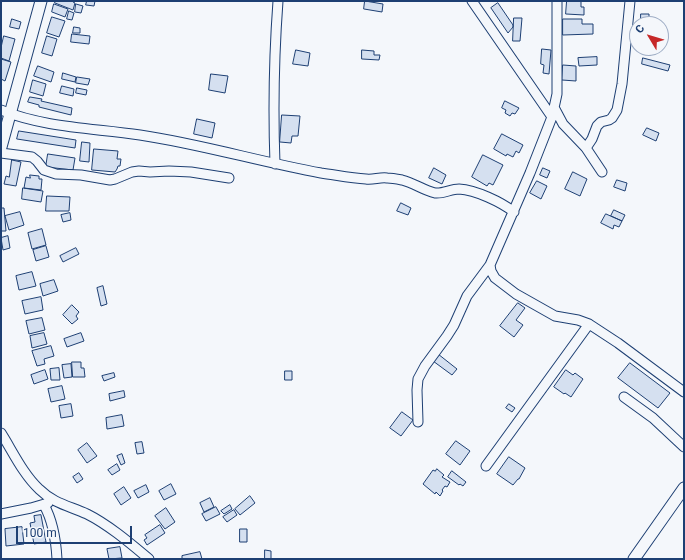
<!DOCTYPE html>
<meta charset="utf-8">
<style>
body{margin:0}
#map{position:relative;width:685px;height:560px;overflow:hidden;background:#f4f7fb;font-family:Roboto,sans-serif}
canvas{display:block}
.frame{position:absolute;inset:0;border:2px solid #1d3f73;pointer-events:none}
.north{position:absolute;left:629px;top:16px;width:40px;height:40px;box-sizing:border-box;background:#f4f7fb;border:1px solid #9eadc5;border-radius:50%;rotate:308deg;font-size:11px;font-weight:700;line-height:16px;text-align:center;color:#1d3f73}
.north::after{content:'';display:block;margin:auto;width:14px;height:18px;background:#c62828;clip-path:polygon(50% 0,100% 100%,50% 72%,0 100%)}
.scale{position:absolute;left:16px;top:526px;width:116px;height:18px;box-sizing:border-box;border:2px solid #1d3f73;border-top:0;padding-left:5px;font-size:12px;line-height:14px;white-space:nowrap;color:#1d3f73;-webkit-text-stroke:3px #f4f7fb;paint-order:stroke}
</style>
<div id="map">
<canvas width="685" height="560"></canvas>
<div class="frame"></div>
<div class="north">С</div>
<div class="scale">100 m</div>
</div>
<script>
const ctx = document.querySelector('canvas').getContext('2d');
ctx.lineJoin = 'round';
function fill(path, color) { ctx.fillStyle = color; ctx.fill(path, 'evenodd'); }
function stroke(path, color, width, dash) { ctx.strokeStyle = color; ctx.lineWidth = width; ctx.lineCap = dash ? 'butt' : 'round'; ctx.setLineDash(dash || []); ctx.stroke(path); }
const building = new Path2D(`
 M 55,1 L 73,1 L 73,2 L 75,3 L 73,10 L 55,3 Z
 M 87,1 L 95,1 L 94,6 L 86,5 Z
 M 365,1 L 383,4 L 382,12 L 364,9 Z
 M 567,1 L 581,1 L 581,7 L 584,7 L 584,15 L 566,14 Z
 M 498,3 L 513,25 L 513,27 L 508,33 L 491,8 Z
 M 54,4 L 68,9 L 65,17 L 52,12 Z
 M 76,4 L 83,6 L 81,13 L 75,12 Z
 M 69,11 L 74,13 L 72,20 L 67,19 Z
 M 641,14 L 649,14 L 649,24 L 641,24 Z
 M 52,17 L 65,21 L 59,37 L 47,33 Z
 M 514,18 L 522,18 L 520,41 L 513,41 Z
 M 12,19 L 21,22 L 19,29 L 10,27 Z
 M 563,19 L 582,19 L 582,24 L 593,24 L 593,34 L 563,35 Z
 M 74,27 L 80,28 L 80,33 L 73,33 Z
 M 72,34 L 90,36 L 89,44 L 71,42 Z
 M 4,36 L 15,39 L 9,61 L 1,58 L 1,48 Z
 M 47,36 L 57,39 L 52,56 L 42,53 Z
 M 542,49 L 551,50 L 549,74 L 543,73 L 544,65 L 541,64 Z
 M 296,50 L 310,53 L 308,66 L 293,64 Z
 M 362,50 L 374,51 L 374,55 L 380,55 L 379,60 L 362,59 Z
 M 597,57 L 597,65 L 579,66 L 578,58 Z
 M 643,58 L 670,65 L 668,71 L 642,64 Z
 M 1,59 L 11,62 L 5,81 L 1,79 Z
 M 563,65 L 576,66 L 576,81 L 562,80 Z
 M 38,66 L 54,72 L 51,82 L 34,76 Z
 M 63,73 L 76,77 L 75,82 L 62,79 Z
 M 211,74 L 228,76 L 225,93 L 209,90 Z
 M 77,77 L 90,79 L 88,85 L 76,83 Z
 M 33,80 L 46,84 L 43,96 L 30,92 Z
 M 62,86 L 74,89 L 73,96 L 60,93 Z
 M 77,88 L 87,90 L 86,95 L 76,93 Z
 M 30,97 L 42,99 L 41,101 L 72,108 L 71,115 L 39,107 L 39,105 L 28,102 Z
 M 505,101 L 519,108 L 515,114 L 512,113 L 510,116 L 505,113 L 506,110 L 502,108 Z
 M 282,115 L 300,116 L 298,136 L 292,136 L 291,143 L 280,142 Z
 M 197,119 L 215,123 L 212,138 L 194,134 Z
 M 647,128 L 659,133 L 656,141 L 643,135 Z
 M 19,131 L 76,140 L 75,148 L 17,139 Z
 M 502,134 L 523,145 L 519,153 L 516,151 L 513,157 L 507,154 L 506,156 L 494,149 Z
 M 82,142 L 90,143 L 89,162 L 80,161 Z
 M 94,149 L 118,151 L 117,159 L 121,159 L 120,166 L 118,166 L 117,169 L 115,172 L 92,170 Z
 M 48,154 L 75,158 L 73,170 L 46,167 Z
 M 483,155 L 503,165 L 493,185 L 489,183 L 487,186 L 472,177 Z
 M 12,160 L 21,162 L 16,186 L 4,184 L 6,176 L 9,177 Z
 M 434,168 L 446,175 L 442,184 L 429,178 Z
 M 543,168 L 550,171 L 547,178 L 540,175 Z
 M 573,172 L 587,179 L 580,196 L 565,189 Z
 M 30,175 L 39,176 L 39,179 L 42,179 L 41,190 L 24,188 L 26,177 L 30,178 Z
 M 617,180 L 627,183 L 625,191 L 614,187 Z
 M 537,181 L 547,186 L 541,199 L 530,193 Z
 M 23,188 L 43,191 L 41,202 L 22,199 Z
 M 47,196 L 70,197 L 69,211 L 46,211 Z
 M 401,203 L 411,208 L 408,215 L 397,211 Z
 M 1,208 L 4,208 L 6,231 L 1,231 Z
 M 614,210 L 625,215 L 622,221 L 611,216 Z
 M 20,212 L 24,225 L 9,230 L 5,216 Z
 M 70,213 L 71,220 L 63,222 L 61,215 Z
 M 606,214 L 622,221 L 619,227 L 614,225 L 613,229 L 601,223 Z
 M 42,229 L 46,245 L 32,249 L 28,233 Z
 M 8,236 L 10,248 L 3,250 L 1,238 Z
 M 46,246 L 49,257 L 36,261 L 33,250 Z
 M 76,248 L 79,254 L 63,262 L 60,256 Z
 M 32,272 L 36,286 L 19,290 L 16,276 Z
 M 54,280 L 58,291 L 43,296 L 40,284 Z
 M 103,286 L 107,304 L 101,306 L 97,288 Z
 M 41,297 L 43,310 L 25,314 L 22,301 Z
 M 518,303 L 525,308 L 516,320 L 523,325 L 514,337 L 500,326 Z
 M 72,305 L 79,312 L 76,316 L 78,319 L 72,324 L 63,315 Z
 M 42,318 L 45,330 L 29,334 L 26,321 Z
 M 44,333 L 47,344 L 32,348 L 30,336 Z
 M 81,333 L 84,341 L 67,347 L 64,339 Z
 M 51,346 L 54,356 L 44,359 L 45,364 L 37,366 L 32,351 Z
 M 438,354 L 457,369 L 452,375 L 433,361 Z
 M 72,362 L 81,362 L 81,368 L 84,368 L 85,377 L 73,377 Z
 M 630,363 L 670,393 L 658,408 L 618,378 Z
 M 71,364 L 72,377 L 64,378 L 62,365 Z
 M 59,368 L 60,380 L 51,380 L 50,369 Z
 M 45,370 L 48,379 L 34,384 L 31,375 Z
 M 566,370 L 573,375 L 575,373 L 583,379 L 571,397 L 565,393 L 564,394 L 554,387 Z
 M 285,371 L 292,371 L 292,380 L 285,380 Z
 M 114,373 L 115,377 L 104,381 L 102,376 Z
 M 62,386 L 65,399 L 51,402 L 48,389 Z
 M 124,391 L 125,397 L 110,401 L 109,394 Z
 M 71,404 L 73,416 L 61,418 L 59,406 Z
 M 509,404 L 515,408 L 512,412 L 506,408 Z
 M 402,412 L 413,420 L 401,436 L 390,428 Z
 M 122,415 L 124,426 L 107,429 L 106,418 Z
 M 456,441 L 470,451 L 460,465 L 446,454 Z
 M 142,442 L 144,453 L 137,454 L 135,443 Z
 M 87,443 L 97,456 L 87,463 L 78,450 Z
 M 122,454 L 125,463 L 121,465 L 117,456 Z
 M 509,457 L 525,468 L 519,479 L 518,479 L 513,485 L 497,474 Z
 M 117,464 L 120,470 L 112,475 L 108,470 Z
 M 437,469 L 444,475 L 442,477 L 450,482 L 447,487 L 445,486 L 442,490 L 443,491 L 440,496 L 436,492 L 435,494 L 423,484 L 433,470 L 435,471 Z
 M 452,471 L 466,482 L 463,486 L 460,484 L 459,485 L 448,477 Z
 M 79,473 L 83,479 L 77,483 L 73,477 Z
 M 171,484 L 176,494 L 164,500 L 159,491 Z
 M 146,485 L 149,492 L 138,498 L 134,491 Z
 M 124,487 L 131,498 L 121,505 L 114,494 Z
 M 250,496 L 255,503 L 240,515 L 235,509 Z
 M 210,498 L 214,507 L 204,512 L 200,503 Z
 M 230,505 L 232,509 L 224,514 L 221,511 Z
 M 216,507 L 220,514 L 206,521 L 202,514 Z
 M 166,508 L 175,522 L 165,529 L 155,516 Z
 M 234,510 L 237,515 L 227,522 L 223,517 Z
 M 41,515 L 46,542 L 34,544 L 30,523 L 35,522 L 34,516 Z
 M 160,525 L 165,533 L 147,545 L 144,540 L 147,538 L 145,535 Z
 M 22,527 L 24,544 L 6,546 L 5,529 Z
 M 240,529 L 247,529 L 247,542 L 240,542 Z
 M 120,547 L 122,558 L 109,559 L 107,549 Z
 M 265,550 L 271,551 L 271,559 L 265,559 Z
 M 200,552 L 202,559 L 182,559 L 182,556 Z`);
const minor = new Path2D(`
 M 472,1 L 552,117
 M 555,109 L 563,124 L 586,148 L 602,172
 M 1,110 C 45,128 94,128 140,135 C 201,144 260,162 321,173 C 336,175 351,178 366,179 C 373,180 380,177 387,178 C 392,178 397,179 402,180 C 414,183 423,190 435,193 C 443,194 451,189 459,189 C 476,190 501,202 514,212
 M 586,148 L 592,139 L 597,126 L 601,122 L 609,120 L 612,118 L 617,110 L 622,84 L 630,1
 M 1,153 L 32,157 L 37,161 L 44,170 L 56,174 L 81,175 L 110,180 L 115,179 L 132,172 L 139,171 L 150,172 L 169,171 L 191,172 L 229,178
 M 275,164 C 273,109 274,55 278,1
 M 490,265 L 491,271 L 495,278 L 516,294 L 555,316 L 578,320 L 589,324 L 618,343 L 684,392
 M 624,397 L 653,418 L 684,447
 M 418,422 L 417,390 L 418,379 L 425,366 L 447,336 L 454,325 L 467,296 L 490,265 L 530,173 L 552,117 L 557,94 L 557,1
 M 1,433 C 13,452 23,474 39,489 C 54,504 70,506 87,514 C 109,525 131,544 149,559
 M 486,466 L 589,324
 M 44,505 C 53,521 56,541 57,559
 M 1,514 L 31,508 L 48,503`);
const major = new Path2D(`
 M 1,147 L 41,1
 M 634,559 L 684,488`);
fill(building, '#d5e0f0');
stroke(building, '#1d3f73', 1);
stroke(minor, '#1d3f73', 11);
stroke(major, '#1d3f73', 13);
stroke(minor, '#f4f7fb', 9);
stroke(major, '#f4f7fb', 11);
</script>
